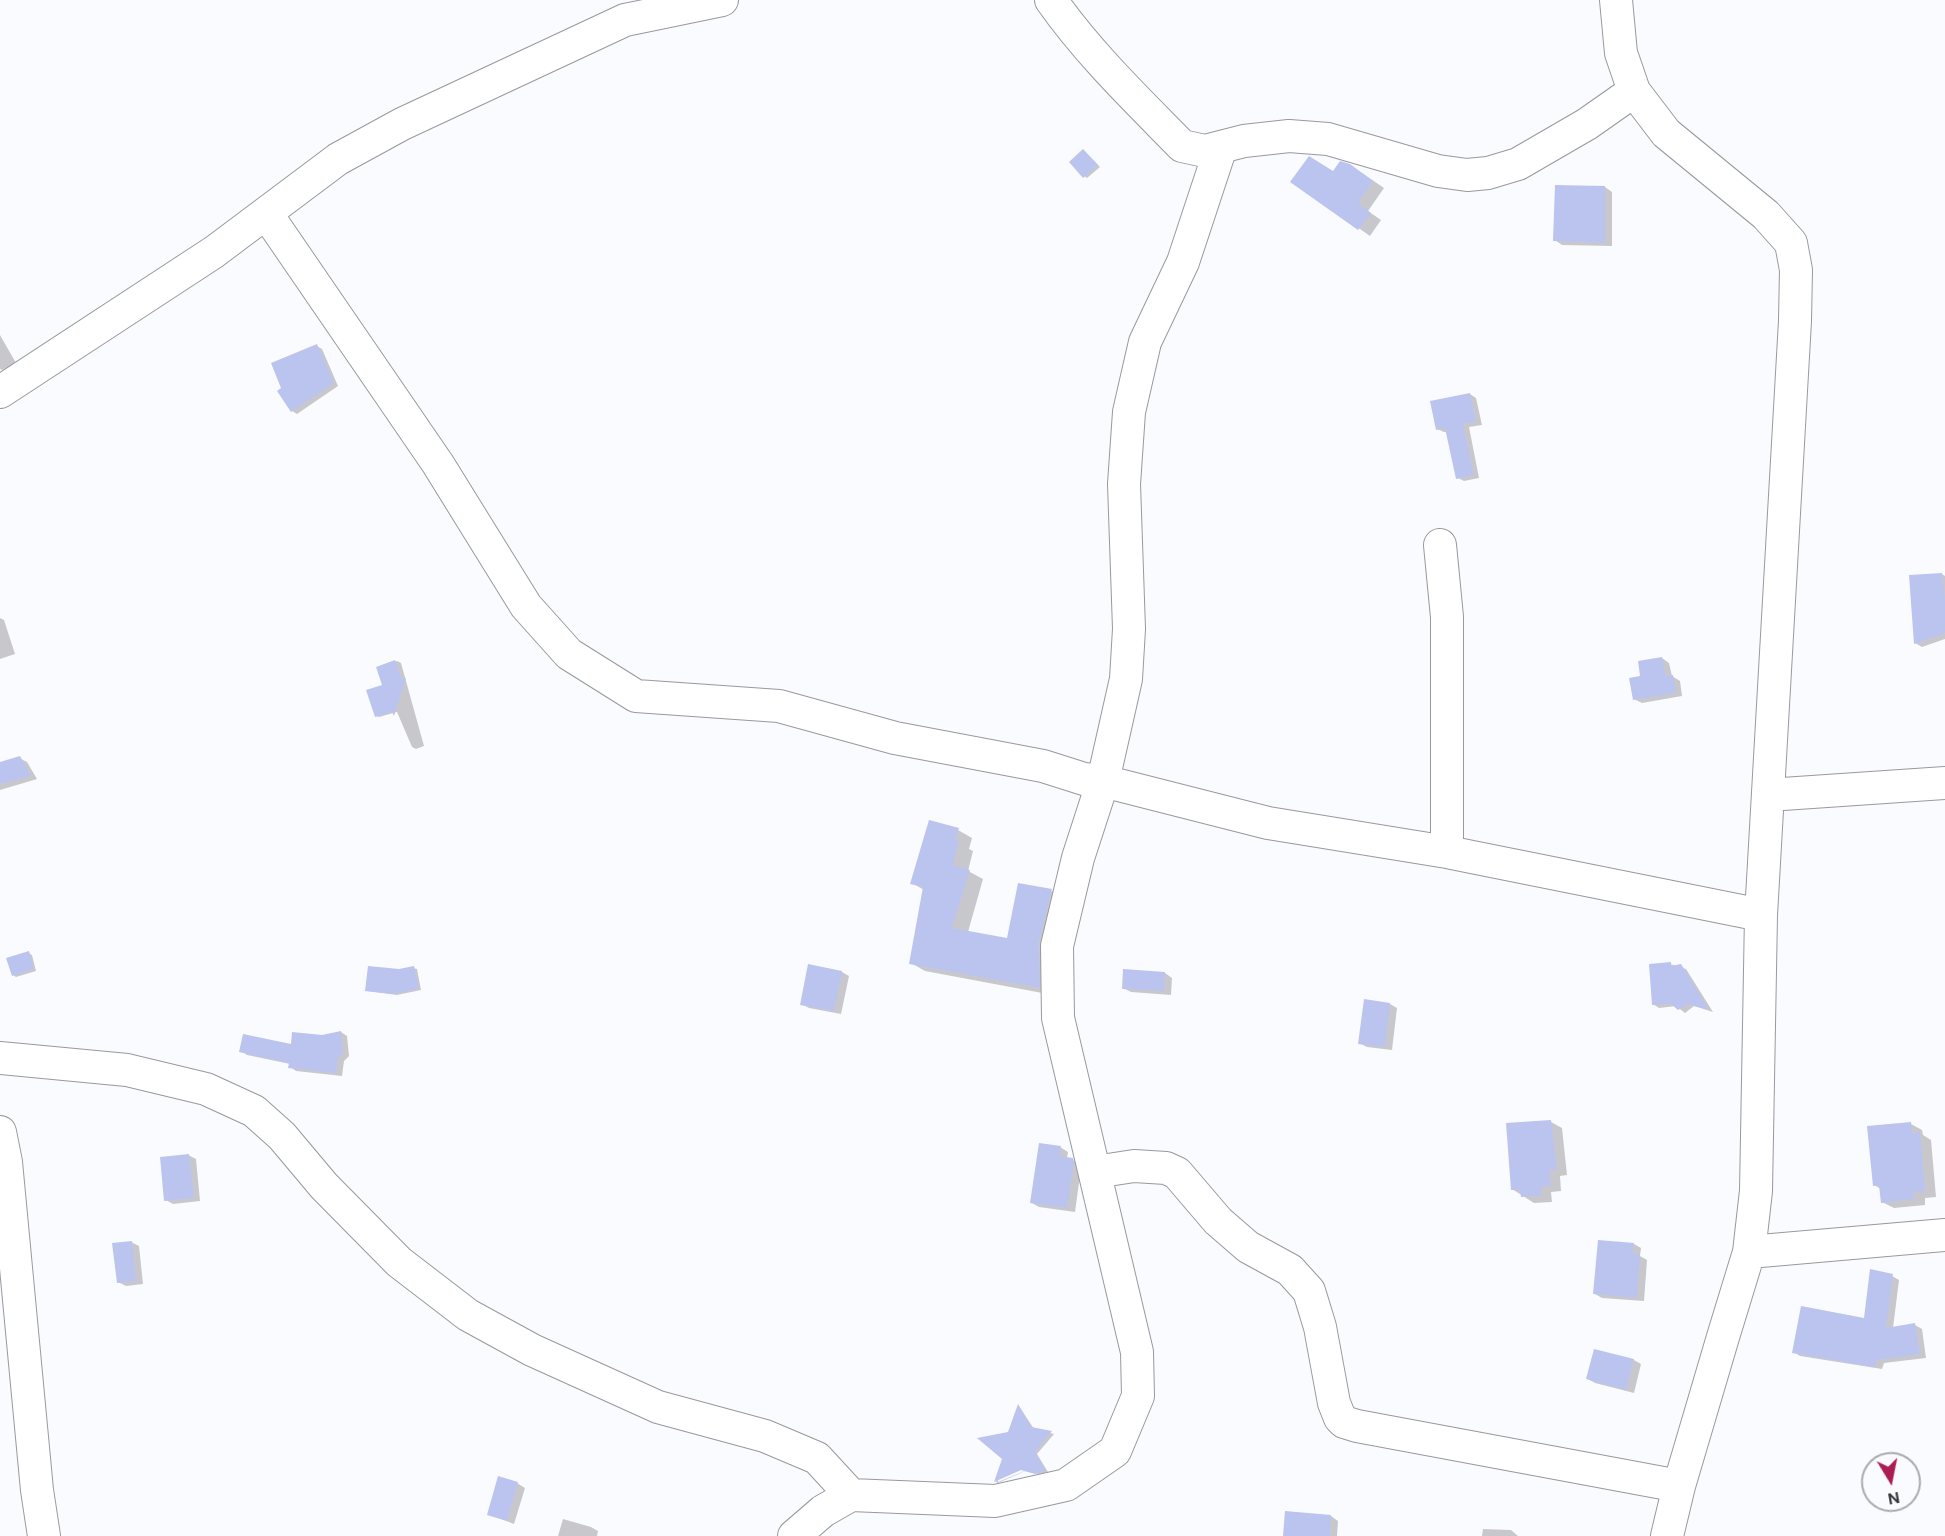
<!DOCTYPE html>
<style>
body{margin:0}
#map{position:relative;width:1945px;height:1536px;overflow:hidden;background:#fafbff;font-family:"DM Sans",sans-serif}
canvas{display:block}
.north{position:absolute;left:1861px;top:1452px;width:60px;height:60px;box-sizing:border-box;background:#fafbff;border:2px solid #aaabaf;border-radius:50%;rotate:170deg;font-size:16px;font-weight:700;line-height:24px;text-align:center;color:#333336}
.north::after{content:'';display:block;margin:auto;width:21px;height:27px;background:#ac1d55;clip-path:polygon(50% 0,100% 100%,50% 72%,0 100%)}
</style>
<div id="map">
<canvas width="1945" height="1536"></canvas>
<div class="north">N</div>
</div>
<script>
const ctx = document.querySelector('canvas').getContext('2d');
ctx.lineJoin = 'round';
function fill(path, color) { ctx.fillStyle = color; ctx.fill(path, 'evenodd'); }
function stroke(path, color, width, dash) { ctx.strokeStyle = color; ctx.lineWidth = width; ctx.lineCap = dash ? 'butt' : 'round'; ctx.setLineDash(dash || []); ctx.stroke(path); }
const shadow = new Path2D(`
 M 1083,150 L 1100,167 L 1087,178 L 1084,176 Z
 M 1334,172 L 1362,173 L 1384,188 L 1368,211 L 1381,220 L 1370,236 L 1292,182 Z
 M 1605,187 L 1612,192 L 1612,246 L 1562,245 L 1555,240 Z
 M 0,335 L 16,363 L 2,370 L 0,369 Z
 M 317,346 L 322,349 L 338,386 L 297,414 L 292,411 Z
 M 1470,394 L 1476,398 L 1482,425 L 1469,427 L 1479,478 L 1464,481 L 1458,478 L 1447,432 L 1444,432 L 1437,429 Z
 M 1942,574 L 1945,576 L 1945,639 L 1922,647 L 1915,643 Z
 M 0,618 L 4,620 L 15,654 L 0,659 Z
 M 1662,658 L 1669,663 L 1672,676 L 1680,681 L 1682,696 L 1642,703 L 1634,699 L 1642,678 Z
 M 397,661 L 401,663 L 424,746 L 416,749 L 412,747 L 397,712 L 379,717 L 376,716 L 384,686 L 378,668 Z
 M 19,758 L 27,762 L 37,779 L 0,790 L 0,763 Z
 M 958,830 L 972,838 L 969,849 L 973,851 L 968,871 L 983,879 L 968,932 L 1009,940 L 1052,891 L 1066,899 L 1053,995 L 925,971 L 911,963 L 924,890 L 912,883 Z
 M 28,953 L 32,955 L 36,971 L 16,977 L 13,975 Z
 M 1670,964 L 1686,969 L 1713,1012 L 1694,1006 L 1685,1013 L 1676,1006 L 1659,1008 L 1653,1004 Z
 M 809,966 L 842,972 L 849,976 L 841,1014 L 809,1008 L 802,1004 Z
 M 413,968 L 417,969 L 421,990 L 397,995 L 367,991 L 399,971 Z
 M 1165,973 L 1172,978 L 1171,995 L 1131,992 L 1123,988 Z
 M 1390,1004 L 1397,1008 L 1392,1050 L 1367,1047 L 1359,1043 Z
 M 341,1032 L 347,1036 L 349,1056 L 344,1061 L 342,1076 L 296,1071 L 290,1067 L 290,1064 L 247,1055 L 241,1051 L 292,1046 Z
 M 1551,1122 L 1562,1128 L 1567,1175 L 1560,1176 L 1561,1191 L 1551,1192 L 1552,1202 L 1534,1203 L 1512,1189 Z
 M 1911,1124 L 1922,1130 L 1923,1135 L 1931,1140 L 1936,1197 L 1925,1198 L 1925,1205 L 1894,1208 L 1882,1202 L 1881,1189 L 1874,1185 Z
 M 1060,1147 L 1068,1152 L 1067,1158 L 1080,1163 L 1081,1168 L 1075,1212 L 1039,1207 L 1032,1203 Z
 M 188,1155 L 196,1159 L 200,1201 L 173,1204 L 166,1200 Z
 M 131,1242 L 139,1246 L 143,1284 L 126,1286 L 118,1282 Z
 M 1634,1244 L 1641,1248 L 1640,1256 L 1647,1260 L 1644,1301 L 1602,1298 L 1595,1294 Z
 M 1892,1276 L 1899,1280 L 1893,1328 L 1915,1325 L 1922,1329 L 1926,1358 L 1884,1363 L 1882,1369 L 1800,1356 L 1794,1352 L 1865,1320 Z
 M 1634,1360 L 1641,1364 L 1634,1393 L 1595,1383 L 1588,1379 Z
 M 1019,1406 L 1034,1429 L 1054,1434 L 1037,1454 L 1048,1472 L 1039,1474 L 1025,1471 L 998,1483 L 996,1482 ZM 1027,1466 L 1029,1469 L 998,1482 L 998,1479 Z
 M 517,1483 L 525,1488 L 514,1524 L 488,1514 Z
 M 1331,1516 L 1338,1521 L 1337,1536 L 1284,1536 Z
 M 563,1519 L 591,1527 L 598,1531 L 597,1536 L 558,1536 Z
 M 1483,1529 L 1511,1530 L 1518,1536 L 1482,1536 Z`);
const building = new Path2D(`
 M 1083,149 L 1098,165 L 1083,178 L 1069,162 Z
 M 1309,156 L 1333,171 L 1340,161 L 1350,164 L 1373,181 L 1358,203 L 1371,213 L 1358,230 L 1290,182 Z
 M 1555,185 L 1605,186 L 1605,243 L 1553,241 Z
 M 317,344 L 334,383 L 291,412 L 277,391 L 281,388 L 271,363 Z
 M 1470,393 L 1476,422 L 1463,424 L 1474,475 L 1456,479 L 1445,428 L 1436,430 L 1430,401 Z
 M 1942,573 L 1945,599 L 1945,633 L 1914,644 L 1909,575 Z
 M 1662,657 L 1666,676 L 1673,675 L 1676,693 L 1633,700 L 1629,678 L 1640,676 L 1638,661 Z
 M 395,660 L 402,679 L 406,678 L 394,716 L 392,712 L 375,717 L 366,690 L 382,685 L 376,667 Z
 M 20,756 L 31,776 L 0,784 L 0,762 Z
 M 929,820 L 959,828 L 955,840 L 959,841 L 953,865 L 970,870 L 952,928 L 1007,938 L 1018,883 L 1052,889 L 1039,942 L 1040,988 L 909,964 L 923,887 L 910,884 Z
 M 29,951 L 34,969 L 12,976 L 6,958 Z
 M 1671,962 L 1671,966 L 1681,964 L 1709,1010 L 1687,1004 L 1678,1010 L 1671,1004 L 1652,1005 L 1649,964 Z
 M 808,964 L 842,971 L 834,1011 L 800,1005 Z
 M 368,966 L 399,969 L 414,966 L 419,989 L 393,994 L 365,991 Z
 M 1123,969 L 1165,972 L 1164,991 L 1122,989 Z
 M 1364,999 L 1390,1003 L 1385,1047 L 1358,1044 Z
 M 341,1031 L 343,1052 L 338,1057 L 336,1073 L 288,1068 L 289,1063 L 239,1052 L 243,1034 L 291,1044 L 292,1032 L 322,1035 Z
 M 1551,1120 L 1557,1170 L 1549,1170 L 1551,1186 L 1541,1186 L 1541,1196 L 1521,1197 L 1520,1190 L 1511,1190 L 1506,1123 Z
 M 1911,1122 L 1912,1133 L 1920,1132 L 1925,1191 L 1914,1192 L 1914,1199 L 1881,1203 L 1879,1185 L 1873,1186 L 1867,1126 Z
 M 1039,1143 L 1061,1146 L 1059,1156 L 1073,1158 L 1074,1163 L 1067,1208 L 1030,1203 Z
 M 189,1154 L 194,1198 L 164,1201 L 160,1157 Z
 M 1598,1240 L 1634,1243 L 1633,1254 L 1640,1254 L 1637,1298 L 1593,1294 Z
 M 132,1241 L 136,1281 L 117,1283 L 112,1243 Z
 M 1870,1269 L 1893,1274 L 1886,1328 L 1915,1323 L 1920,1354 L 1877,1360 L 1875,1367 L 1792,1353 L 1801,1306 L 1864,1318 Z
 M 1594,1349 L 1634,1359 L 1626,1390 L 1586,1379 Z
 M 1018,1404 L 1031,1427 L 1052,1431 L 1035,1452 L 1046,1471 L 1035,1474 L 1021,1470 L 994,1482 L 1002,1459 L 977,1438 L 1008,1432 Z
 M 498,1476 L 518,1482 L 507,1521 L 487,1515 Z
 M 1285,1511 L 1331,1515 L 1330,1536 L 1283,1536 Z`);
const minor = new Path2D(`
 M 1051,0 C 1089,54 1136,99 1182,146 L 1205,151 L 1244,141 L 1289,136 L 1328,139 L 1438,171 L 1467,175 L 1488,173 L 1518,164 L 1587,124 L 1634,91
 M 1616,0 L 1621,53 L 1634,91 L 1666,133 L 1766,215 L 1791,243 L 1796,270 L 1795,321 L 1761,915 L 1756,1191 L 1749,1252 L 1723,1337 L 1679,1486 L 1667,1536
 M 266,213 L 438,464 L 526,606 L 569,654 L 636,696 L 779,706 L 895,738 L 1043,766 L 1084,779 L 1103,781 L 1268,823 L 1447,852 L 1761,915
 M 0,392 L 214,252 L 338,159 L 402,124 L 625,20 L 722,0
 M 1440,545 L 1447,617 L 1447,852
 M 1768,795 L 1945,783
 M 0,1058 L 127,1070 L 206,1089 L 254,1111 L 282,1136 L 324,1186 L 399,1262 L 468,1315 L 532,1350 L 658,1407 L 765,1436 L 817,1458 L 851,1495
 M 0,1132 L 6,1162 L 37,1490 L 44,1536
 M 1095,1172 L 1134,1166 L 1166,1168 L 1177,1173 L 1218,1221 L 1248,1247 L 1290,1270 L 1309,1291 L 1320,1327 L 1334,1403 L 1340,1418 L 1344,1422 L 1357,1426 L 1679,1486
 M 1749,1252 L 1945,1235
 M 794,1536 L 823,1511 L 851,1495 L 995,1501 L 1066,1485 L 1115,1451 L 1138,1396 L 1137,1352 L 1058,1018 L 1057,946 L 1078,858 L 1103,781 L 1126,679 L 1129,629 L 1124,484 L 1129,412 L 1145,342 L 1183,262 L 1221,147`);
fill(shadow, '#0003');
fill(building, '#bbc3ef');
stroke(minor, '#98999f', 34);
stroke(minor, '#fff', 32);
</script>
